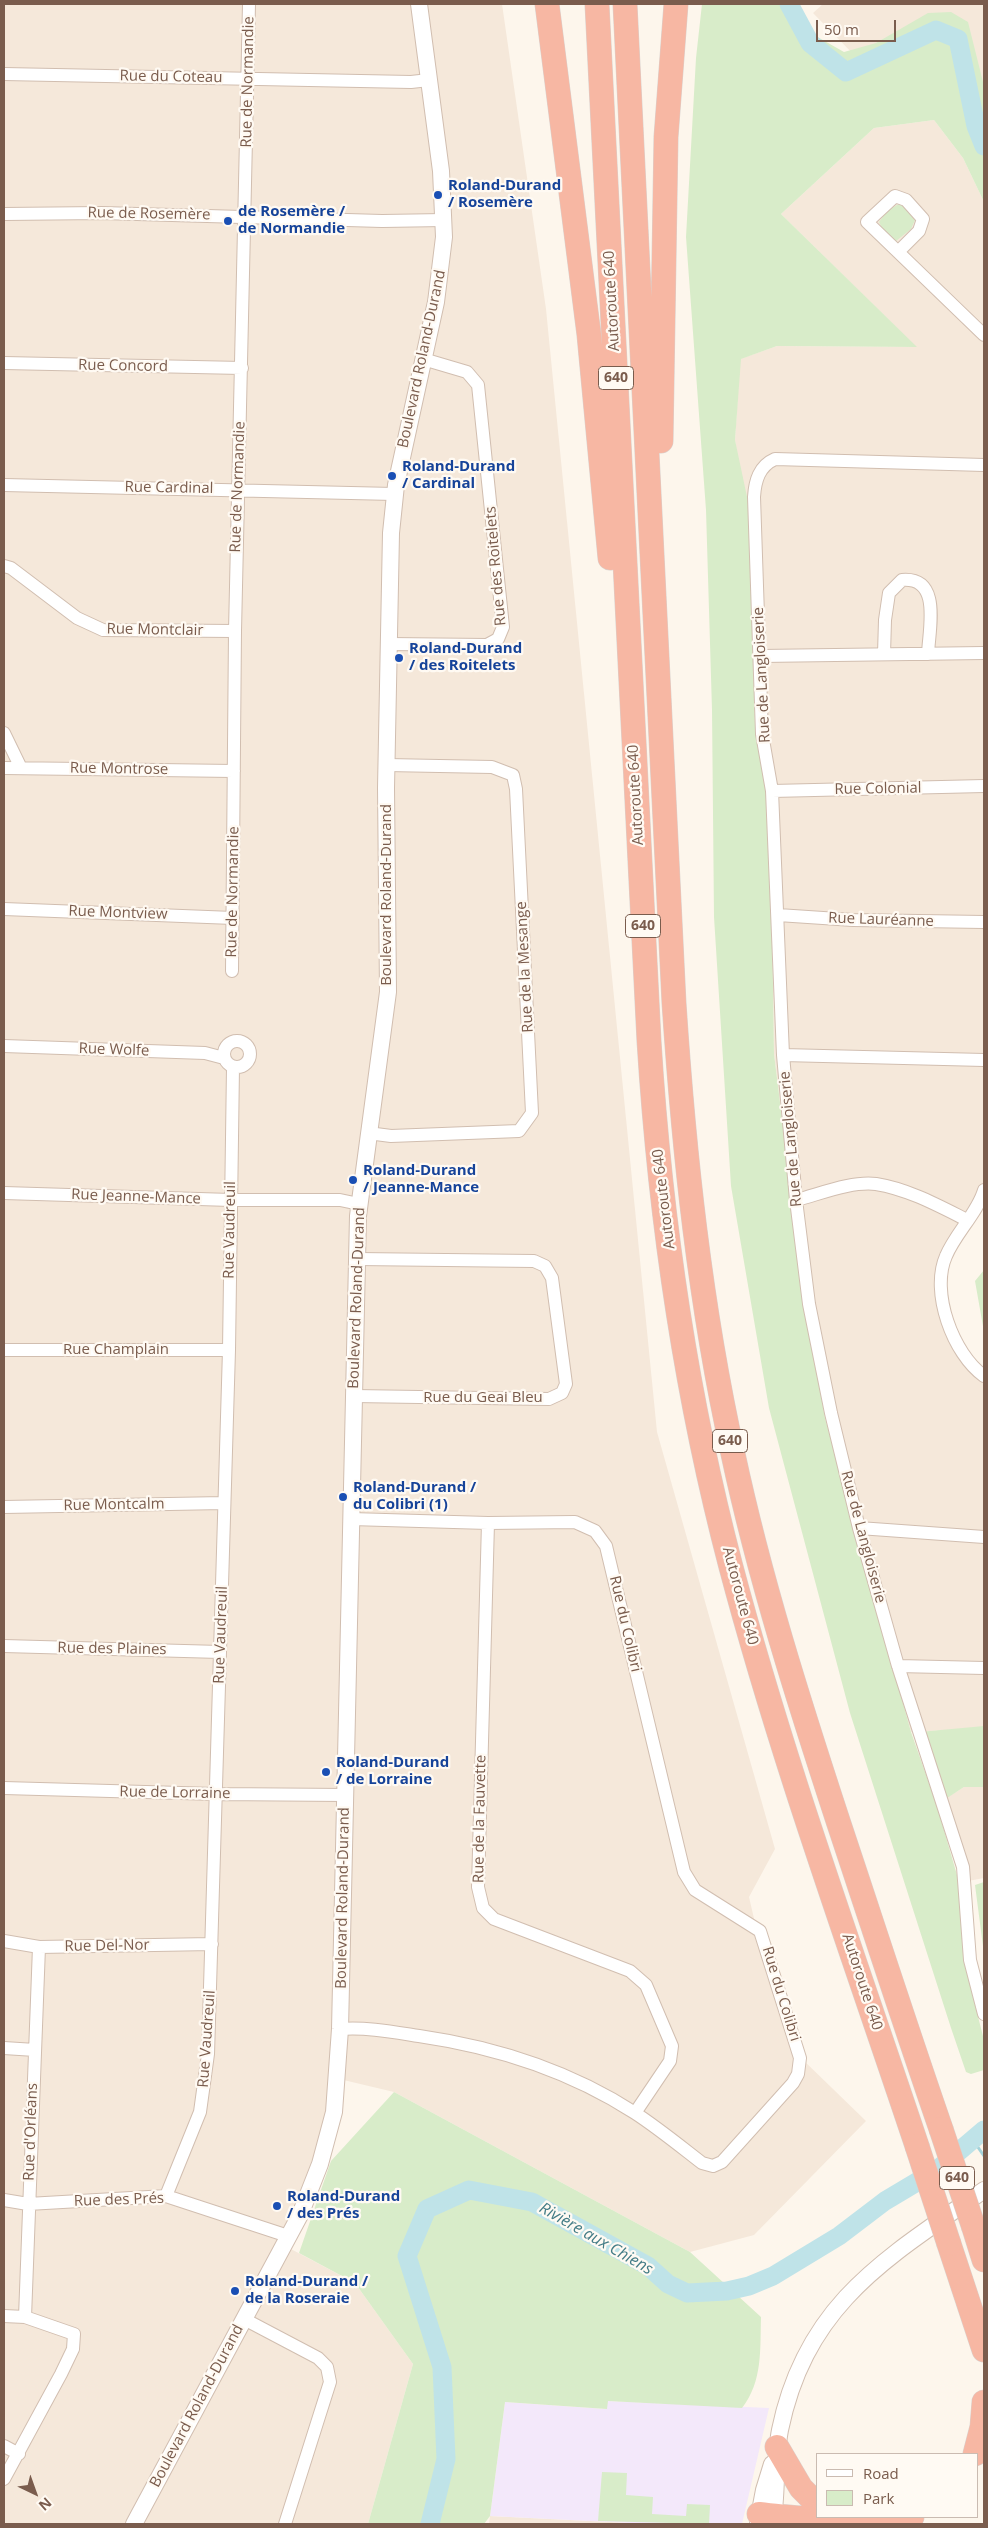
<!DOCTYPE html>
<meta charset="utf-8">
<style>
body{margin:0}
#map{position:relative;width:988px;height:2528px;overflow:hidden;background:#fdf6ec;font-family:"Open Sans",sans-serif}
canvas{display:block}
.frame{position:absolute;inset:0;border:5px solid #7a5c4d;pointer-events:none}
.legend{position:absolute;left:816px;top:2453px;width:162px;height:65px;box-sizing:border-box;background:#fffaf3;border:1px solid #cabbb1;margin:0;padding:6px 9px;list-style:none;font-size:15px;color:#7a5c4d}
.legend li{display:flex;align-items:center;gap:10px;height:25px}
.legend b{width:25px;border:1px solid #cabbb1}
.north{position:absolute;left:10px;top:2468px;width:50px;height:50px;-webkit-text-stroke:4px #fffaf3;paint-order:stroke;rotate:138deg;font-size:14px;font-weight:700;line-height:20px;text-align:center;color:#7a5c4d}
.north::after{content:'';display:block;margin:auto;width:18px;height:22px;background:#7a5c4d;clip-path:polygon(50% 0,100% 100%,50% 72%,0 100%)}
.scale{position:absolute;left:816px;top:20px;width:80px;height:22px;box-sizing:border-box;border:2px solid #7a5c4d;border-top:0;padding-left:6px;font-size:15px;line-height:18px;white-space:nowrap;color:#7a5c4d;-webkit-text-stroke:4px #fffaf3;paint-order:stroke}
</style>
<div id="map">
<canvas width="988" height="2528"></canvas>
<div class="frame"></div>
<ul class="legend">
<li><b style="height:6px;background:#fff"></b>Road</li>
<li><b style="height:14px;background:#d8ecc9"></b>Park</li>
</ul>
<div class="north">N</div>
<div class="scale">50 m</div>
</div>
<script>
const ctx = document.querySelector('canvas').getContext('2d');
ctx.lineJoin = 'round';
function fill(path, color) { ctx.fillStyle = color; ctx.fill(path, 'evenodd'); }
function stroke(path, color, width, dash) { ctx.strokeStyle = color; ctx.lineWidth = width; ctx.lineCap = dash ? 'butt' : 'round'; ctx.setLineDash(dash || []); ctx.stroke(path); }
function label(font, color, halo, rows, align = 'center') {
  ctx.font = font + ' "Open Sans",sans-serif'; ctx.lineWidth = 4.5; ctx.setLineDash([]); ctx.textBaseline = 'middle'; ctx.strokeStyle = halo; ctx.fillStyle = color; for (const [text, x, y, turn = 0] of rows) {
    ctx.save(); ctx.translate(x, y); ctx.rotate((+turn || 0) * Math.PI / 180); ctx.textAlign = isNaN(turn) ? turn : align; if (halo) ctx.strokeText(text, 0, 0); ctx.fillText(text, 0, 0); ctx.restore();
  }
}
const residential = new Path2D(`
 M 4,4 L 502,4 L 546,309 L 657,1432 L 775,1849 L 749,1897 L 759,1940 L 799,2056 L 866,2121 L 754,2235 L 690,2252 L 394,2092 L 335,2078 L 289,2248 L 355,2283 L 413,2364 L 368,2524 L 4,2524 Z
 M 823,4 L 984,4 L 984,90 L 857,58 L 813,13 Z
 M 934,120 L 963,158 L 984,202 L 984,1194 L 944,1256 L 939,1284 L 952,1332 L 984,1376 L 984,1728 L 911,1732 L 825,1418 L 806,1311 L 774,1054 L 772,918 L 767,798 L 755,727 L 755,649 L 735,440 L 740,359 L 777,346 L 916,347 L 781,214 L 874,128 Z
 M 964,1787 L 984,1787 L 984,1878 L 968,1881 L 943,1800 Z
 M 490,2516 L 651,2524 L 489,2524 Z`);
const education = new Path2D(`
 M 607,2401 L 769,2408 L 742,2524 L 651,2524 L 490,2516 L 505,2402 L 606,2409 Z`);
const green = new Path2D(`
 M 702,4 L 787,4 L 814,35 L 844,52 L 876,43 L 928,13 L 951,12 L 968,22 L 984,86 L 984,202 L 963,158 L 934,120 L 874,128 L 781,214 L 917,347 L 777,346 L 741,359 L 735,440 L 750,511 L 755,727 L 767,798 L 772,918 L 774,1054 L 806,1311 L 825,1418 L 911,1732 L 937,1806 L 959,1882 L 964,1962 L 984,2040 L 984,2070 L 971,2074 L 966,2072 L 951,2028 L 850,1713 L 769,1408 L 731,1186 L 714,917 L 712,710 L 706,510 L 686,237 L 696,58 Z
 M 899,204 L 904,206 L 915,220 L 911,229 L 896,241 L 883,230 L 879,222 L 888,210 Z
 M 984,1270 L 984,1332 L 975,1281 Z
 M 984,1726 L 984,1787 L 964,1787 L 941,1802 L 919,1732 Z
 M 984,1882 L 984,1954 L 975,1885 Z
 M 394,2092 L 690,2252 L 761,2317 C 760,2349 763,2381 742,2408 L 608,2401 L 607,2409 L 505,2402 L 490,2516 L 484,2524 L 368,2524 L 413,2364 L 355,2283 L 299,2253 L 331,2161 Z
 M 602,2472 L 627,2473 L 626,2495 L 653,2497 L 652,2514 L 686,2516 L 687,2504 L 710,2505 L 709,2524 L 598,2521 Z`);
const stream = new Path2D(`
 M 973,2140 L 984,2156`);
const river = new Path2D(`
 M 789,4 L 810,43 L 846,72 L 936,30 L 958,39 L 976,126 L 984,146
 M 430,2524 L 446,2459 L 442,2367 L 407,2256 L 427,2209 L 469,2190 L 532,2202 L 648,2266 L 668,2284 L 687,2293 L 727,2291 L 749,2286 L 773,2276 L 839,2236 L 885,2201 L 937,2170 L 984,2130`);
const minor = new Path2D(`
 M 4,74 L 411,82 L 429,80
 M 4,214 L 102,213 L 382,221 L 444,220
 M 898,252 L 919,231 L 923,219 L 906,200 L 895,196 L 867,222 L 984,335
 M 4,363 L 242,368
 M 984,465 L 775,459 C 759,466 755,481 754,497 L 762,734 L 772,791 L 783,1055 L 796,1200 L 809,1304 L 831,1413 L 859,1528 L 898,1666 L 963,1867 L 970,1960 L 984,2014
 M 4,485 L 394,494
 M 4,566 L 11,568 L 77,618 L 103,630 L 235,631
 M 389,644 L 487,645 L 498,639 L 503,627 L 478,385 L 467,372 L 423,359
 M 884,654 L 885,620 L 889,593 L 902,580 C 942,577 929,628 928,654
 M 761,656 L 984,653
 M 4,733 L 21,768
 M 4,768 L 234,771
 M 772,791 L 984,786
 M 4,909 L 233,918
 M 778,915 L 853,920 L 984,922
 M 232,971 L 235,631 L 249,4
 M224 1054a13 13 0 1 1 26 0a13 13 0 1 1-26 0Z
 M 4,1046 L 205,1053 L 224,1058
 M 783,1055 L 984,1060
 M 368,1133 L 391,1136 L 519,1131 L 532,1113 L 516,789 L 513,775 L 492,767 L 387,765
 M 984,1190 C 978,1212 955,1234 946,1256 C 930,1292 953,1354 984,1376
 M 4,1193 L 231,1200 L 340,1200 L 359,1204
 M 796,1200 C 820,1194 851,1181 876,1184 C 908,1189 939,1206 967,1220
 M 4,1350 L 229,1350
 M 354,1396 L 549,1399 L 562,1393 L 566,1384 L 552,1278 L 545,1266 L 534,1261 L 357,1259
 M 4,1507 L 224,1503
 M 488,1523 L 478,1887 L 483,1908 L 494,1919 L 630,1971 L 646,1985 L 672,2046 L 670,2061 L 635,2113
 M 859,1528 L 984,1537
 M 4,1646 L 220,1652
 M 898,1666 L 984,1668
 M 4,1788 L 216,1794 L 346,1795
 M 4,1941 L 39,1947 L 212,1944
 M 340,2029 C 367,2027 393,2032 419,2036 C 495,2047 570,2071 635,2113 C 658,2128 680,2146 702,2163 L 713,2166 L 722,2162 L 793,2083 L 798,2074 L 800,2058 L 760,1931 L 695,1890 L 684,1872 L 606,1546 L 595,1531 L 575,1522 L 488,1523 L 351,1519
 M 4,2048 L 35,2050
 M 166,2196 L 200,2112 L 208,2054 L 229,1350 L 233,1067
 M 4,2200 L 28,2204 L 166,2196 L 288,2236
 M 4,2316 L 25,2317 L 74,2334 L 73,2349 L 61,2374 L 4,2479
 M 25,2317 L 39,1947
 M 244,2319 L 318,2358 L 327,2367 L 330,2382 L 285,2524
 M 4,2446 L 19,2454`);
const tertiary = new Path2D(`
 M 758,2522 L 764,2490 L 772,2464
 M 134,2524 L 300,2215 L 320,2164 L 334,2112 L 340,2029 L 358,1216 L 388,992 L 386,788 L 391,533 L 396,485 L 436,302 L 444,237 L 441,171 L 419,4
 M 772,2524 C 778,2493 774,2461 780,2430 C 806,2303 887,2258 984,2190`);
const motorway = new Path2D(`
 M 547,4 L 589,335 L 610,558
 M 597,4 L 649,1041 C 660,1218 686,1396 731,1567 C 783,1763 853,1954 917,2146
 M 625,4 L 674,1003 C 684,1154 700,1305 733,1454 C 760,1580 799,1702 839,1824 C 873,1926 906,2028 941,2129
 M 661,441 L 666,137 L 676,4
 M 974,2228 L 984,2260
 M 949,2244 L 984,2350
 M 777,2447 L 801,2488 L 817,2504
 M 975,2454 L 982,2427 L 984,2402
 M 759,2514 C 789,2518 818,2519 848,2522 C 870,2524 891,2525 912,2517`);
const motorwayBridge = new Path2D(`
 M 941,2129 L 974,2228
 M 917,2146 L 949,2244`);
const markers = [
 [438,195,5,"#1a4fb4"],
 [228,221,5,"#1a4fb4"],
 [392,476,5,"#1a4fb4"],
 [399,658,5,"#1a4fb4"],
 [353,1180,5,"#1a4fb4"],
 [343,1497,5,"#1a4fb4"],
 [326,1772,5,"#1a4fb4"],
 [277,2206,5,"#1a4fb4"],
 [235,2291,5,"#1a4fb4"]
];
const shields = [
 [616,378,35],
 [643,926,35],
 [730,1441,35],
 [957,2178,35]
];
const shieldNames = [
 ["640",616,378],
 ["640",643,926],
 ["640",730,1441],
 ["640",957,2178]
];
const streetNames = [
 ["Rue du Coteau",171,77,1],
 ["Rue de Normandie",248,82,-89],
 ["Rue de Rosemère",149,214,1],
 ["Autoroute 640",612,301,-93],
 ["Boulevard Roland-Durand",422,359,-78],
 ["Rue Concord",123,366,1],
 ["Rue de Normandie",238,487,-88],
 ["Rue Cardinal",169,488,1],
 ["Rue des Roitelets",496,566,-95],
 ["Rue Montclair",155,630,1],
 ["Rue de Langloiserie",762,675,-93],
 ["Rue Montrose",119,769,1],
 ["Rue Colonial",878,789,-1],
 ["Autoroute 640",636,795,-93],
 ["Rue de Normandie",233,892,-89],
 ["Boulevard Roland-Durand",387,895,-90],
 ["Rue Montview",118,913,2],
 ["Rue Lauréanne",881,920,2],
 ["Rue de la Mesange",525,967,-93],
 ["Rue Wolfe",114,1050,2],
 ["Rue de Langloiserie",791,1139,-95],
 ["Rue Jeanne-Mance",136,1197,2],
 ["Autoroute 640",664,1199,-97],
 ["Rue Vaudreuil",230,1230,-89],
 ["Boulevard Roland-Durand",357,1298,-88],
 ["Rue Champlain",116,1350],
 ["Rue du Geai Bleu",483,1398],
 ["Rue Montcalm",114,1505,-1],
 ["Rue de Langloiserie",863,1537,75],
 ["Autoroute 640",740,1596,75],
 ["Rue du Colibri",625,1624,77],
 ["Rue Vaudreuil",221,1635,-88],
 ["Rue des Plaines",112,1649,1],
 ["Rue de Lorraine",175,1793,1],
 ["Rue de la Fauvette",480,1819,-89],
 ["Boulevard Roland-Durand",343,1898,-89],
 ["Rue Del-Nor",107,1946,-1],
 ["Autoroute 640",862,1982,72],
 ["Rue du Colibri",781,1994,73],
 ["Rue Vaudreuil",207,2039,-86],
 ["Rue d'Orléans",31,2132,-88],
 ["Rue des Prés",119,2200,-2],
 ["Boulevard Roland-Durand",197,2406,-62]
];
const transitNames = [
 ["Roland-Durand",448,186],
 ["/ Rosemère",448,203],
 ["de Rosemère /",238,212],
 ["de Normandie",238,229],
 ["Roland-Durand",402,467],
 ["/ Cardinal",402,484],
 ["Roland-Durand",409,649],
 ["/ des Roitelets",409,666],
 ["Roland-Durand",363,1171],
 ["/ Jeanne-Mance",363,1188],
 ["Roland-Durand /",353,1488],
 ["du Colibri (1)",353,1505],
 ["Roland-Durand",336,1763],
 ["/ de Lorraine",336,1780],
 ["Roland-Durand",287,2197],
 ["/ des Prés",287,2214],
 ["Roland-Durand /",245,2282],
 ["de la Roseraie",245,2299]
];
const waterNames = [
 ["Rivière aux Chiens",596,2239,30]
];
fill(residential, '#f5e8da');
fill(education, '#f3e8fa');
fill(green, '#d8ecc9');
stroke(stream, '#a5d3da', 3);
stroke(river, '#bfe3e8', 19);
stroke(minor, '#d1beb0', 14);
stroke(tertiary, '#d1beb0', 18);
stroke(motorway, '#dad1cd', 25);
stroke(minor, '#fff', 12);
stroke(tertiary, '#fff', 16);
stroke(motorway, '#f7b7a3', 24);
stroke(motorwayBridge, '#dad1cd', 25, []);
stroke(motorwayBridge, '#f7b7a3', 24);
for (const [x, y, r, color] of markers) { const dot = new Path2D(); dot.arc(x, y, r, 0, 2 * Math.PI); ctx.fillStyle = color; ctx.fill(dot); stroke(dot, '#fffaf3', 2); }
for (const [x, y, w] of shields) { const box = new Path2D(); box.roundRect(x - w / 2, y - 11.5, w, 23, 4); ctx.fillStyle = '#fffaf3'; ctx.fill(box); stroke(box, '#7a5c4d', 1); }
label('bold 14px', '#7a5c4d', null, shieldNames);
label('15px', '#7a5c4d', '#fffaf3', streetNames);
label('bold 15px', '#164399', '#fffaf3', transitNames, 'left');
label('italic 16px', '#437c86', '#fffaf3', waterNames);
</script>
